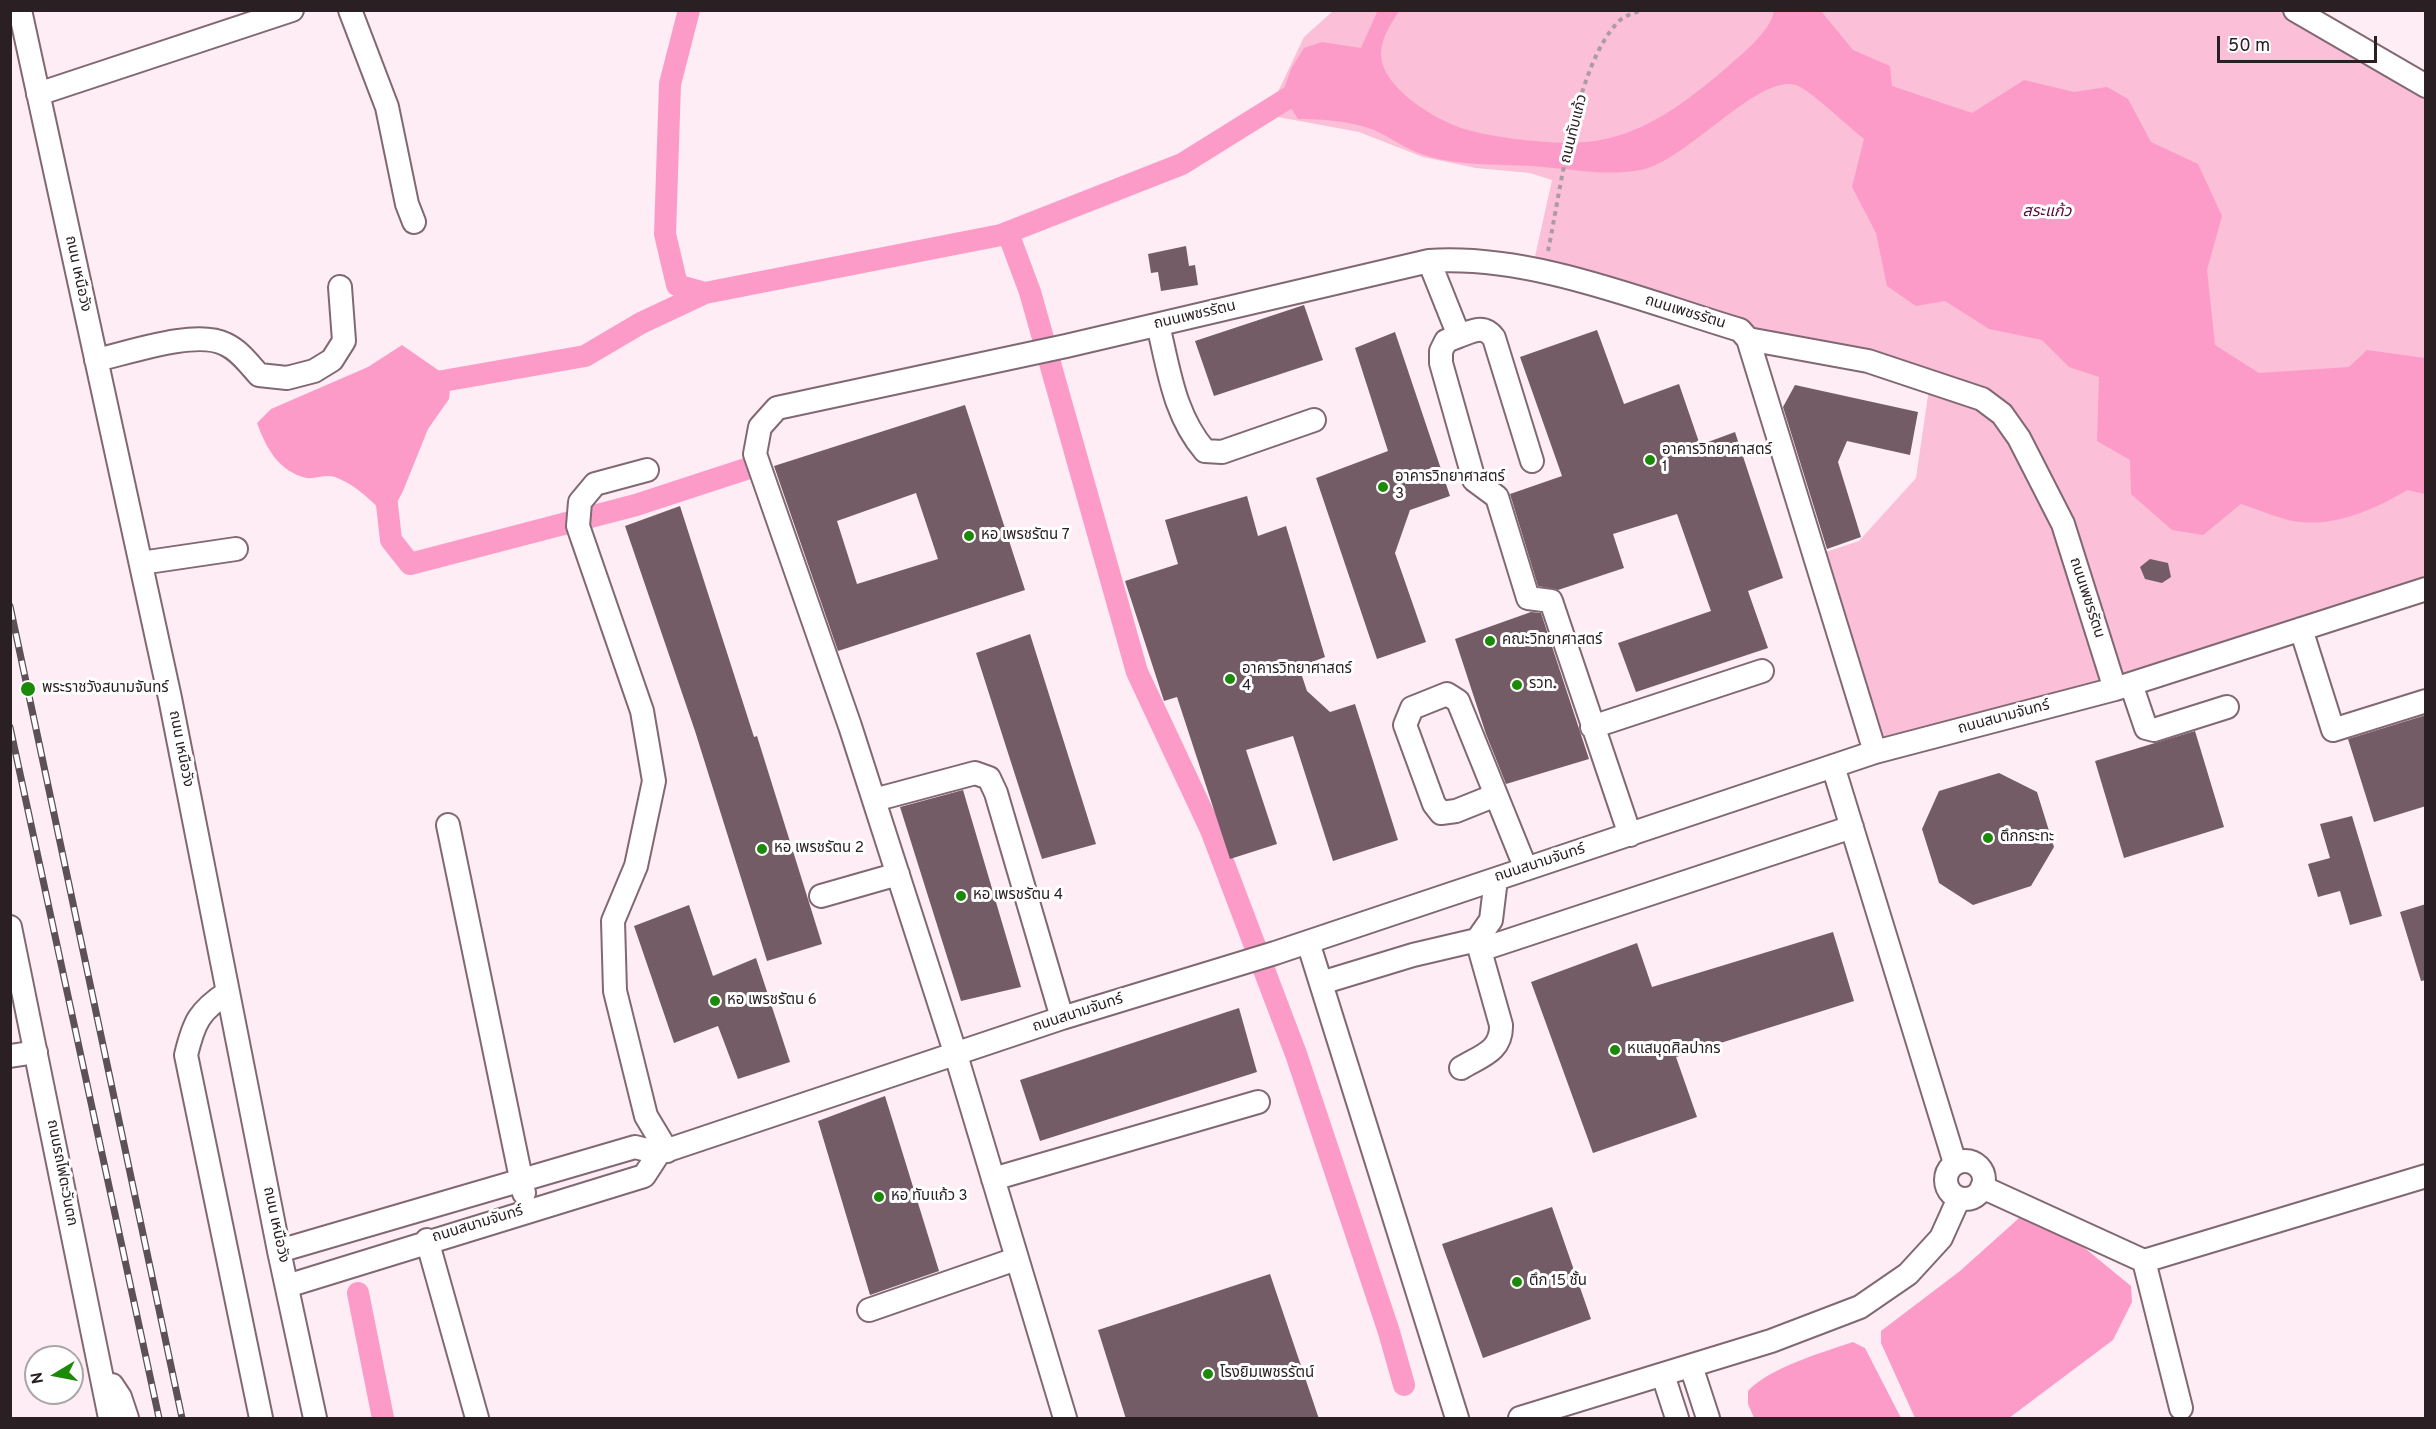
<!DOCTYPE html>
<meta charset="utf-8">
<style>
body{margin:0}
#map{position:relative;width:2436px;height:1429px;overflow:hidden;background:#feedf4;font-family:Overpass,sans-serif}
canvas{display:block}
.frame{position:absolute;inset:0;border:12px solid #2a2024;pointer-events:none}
.north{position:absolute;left:24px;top:1345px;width:60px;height:60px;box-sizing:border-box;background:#fff;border:2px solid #aaa6a7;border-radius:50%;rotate:260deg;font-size:16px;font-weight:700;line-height:24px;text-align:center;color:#2a2024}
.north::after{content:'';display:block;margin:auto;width:21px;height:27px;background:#1c8a09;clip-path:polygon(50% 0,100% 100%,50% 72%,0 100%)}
.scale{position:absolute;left:2217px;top:36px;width:160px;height:27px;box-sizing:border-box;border:3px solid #2a2024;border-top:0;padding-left:8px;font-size:18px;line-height:21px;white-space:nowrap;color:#2a2024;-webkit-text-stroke:4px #fff;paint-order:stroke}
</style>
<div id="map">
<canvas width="2436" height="1429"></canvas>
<div class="frame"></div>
<div class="north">N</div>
<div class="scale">50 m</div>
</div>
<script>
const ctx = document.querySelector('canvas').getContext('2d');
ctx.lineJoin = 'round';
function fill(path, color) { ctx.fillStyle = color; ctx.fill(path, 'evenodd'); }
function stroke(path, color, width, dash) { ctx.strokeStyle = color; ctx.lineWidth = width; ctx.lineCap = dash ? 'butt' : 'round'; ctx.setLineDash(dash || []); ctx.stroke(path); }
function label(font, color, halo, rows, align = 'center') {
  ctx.font = font + ' Overpass,"Noto Sans Thai",sans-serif'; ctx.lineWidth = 6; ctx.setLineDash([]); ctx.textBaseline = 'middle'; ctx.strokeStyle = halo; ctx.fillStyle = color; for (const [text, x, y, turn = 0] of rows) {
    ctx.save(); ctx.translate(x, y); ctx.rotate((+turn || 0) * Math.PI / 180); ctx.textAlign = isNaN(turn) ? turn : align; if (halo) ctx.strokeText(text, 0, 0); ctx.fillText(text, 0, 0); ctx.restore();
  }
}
const green = new Path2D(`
 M 1333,11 L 2291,11 L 2425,86 L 2425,589 L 2115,689 L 1880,740 L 1814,556 L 1859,541 L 1916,478 L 1930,382 L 1757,337 L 1534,261 L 1552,180 L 1530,173 L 1476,168 L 1423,157 L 1359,132 L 1267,115 L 1304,37 Z`);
const water = new Path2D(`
 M 1378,10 L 1399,11 C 1391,24 1382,36 1381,52 C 1379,87 1438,122 1468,130 C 1500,139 1562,146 1595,141 C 1646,133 1686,102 1725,69 C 1740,56 1771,31 1774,11 L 1821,11 L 1853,50 L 1890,66 L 1892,86 L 1972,113 L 2024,80 L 2074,92 L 2107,87 L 2128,99 L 2151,142 L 2198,164 L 2222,216 L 2207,270 L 2215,345 L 2259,373 L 2349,367 L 2367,350 L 2425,358 L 2425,494 L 2407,490 C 2376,509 2337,526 2300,522 C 2281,520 2260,510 2241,504 L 2203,535 L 2172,530 L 2131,494 L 2130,460 L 2097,441 L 2099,377 L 2069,367 L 2042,340 L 1989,329 L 1945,301 L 1916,306 L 1887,286 L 1876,233 L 1852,187 L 1864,139 C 1850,128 1809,89 1796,85 C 1758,73 1686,162 1640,170 C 1605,177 1567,168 1531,166 C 1496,164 1461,166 1427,156 C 1409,151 1392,138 1374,130 C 1351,121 1322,119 1298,119 L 1282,94 L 1291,69 L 1304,48 L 1322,42 L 1361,48 Z
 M 402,345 L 451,379 L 449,399 L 428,429 L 403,491 L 389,518 C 372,502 357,485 335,477 C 326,474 316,479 307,478 C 279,472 266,448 257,423 L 271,409 L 368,367 Z
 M 2028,1210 L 2042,1213 L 2131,1286 L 2132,1302 L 2113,1340 L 2009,1418 L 1915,1418 L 1881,1343 L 1881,1331 L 1960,1271 Z
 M 1853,1342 L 1865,1348 L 1901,1418 L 1754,1418 L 1748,1404 L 1748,1391 C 1769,1368 1823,1352 1853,1342 Z`);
const canal = new Path2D(`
 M 689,10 L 670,84 L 665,234 L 677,285 L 705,293 L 1001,235 L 1182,164 L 1296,93 L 1314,89
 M 1008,233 L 1030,292 L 1137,672 L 1211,830 L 1296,1054 L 1389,1332 L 1404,1385
 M 420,385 L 585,356 L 641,323 L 705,293
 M 385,487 L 391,540 L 410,564 L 636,505 L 749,468
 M 358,1293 L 383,1418`);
const building = new Path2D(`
 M 1186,246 L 1189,266 L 1195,265 L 1198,285 L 1161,291 L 1158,272 L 1151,273 L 1148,254 Z
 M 1304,305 L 1323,360 L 1214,396 L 1195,341 Z
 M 1597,330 L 1624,404 L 1679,384 L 1700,445 L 1735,432 L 1783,578 L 1748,591 L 1768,648 L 1636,692 L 1618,643 L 1711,611 L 1677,514 L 1613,534 L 1624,568 L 1558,590 L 1538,586 L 1510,494 L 1562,476 L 1520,357 Z
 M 1395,332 L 1450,496 L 1410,510 L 1395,553 L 1426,642 L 1377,659 L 1316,478 L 1388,451 L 1355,348 Z
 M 1795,385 L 1918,412 L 1910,455 L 1847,441 L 1838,462 L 1861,537 L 1827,549 L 1783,407 Z
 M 965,405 L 1025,590 L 838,651 L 774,466 ZM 916,493 L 938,559 L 857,584 L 837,521 Z
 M 1247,496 L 1258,536 L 1286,526 L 1325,657 L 1299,667 L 1307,691 L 1330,712 L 1355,704 L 1398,840 L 1333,861 L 1293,736 L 1246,750 L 1277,844 L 1230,859 L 1177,697 L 1164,701 L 1125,581 L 1178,564 L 1165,520 Z
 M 680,506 L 754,737 L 757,736 L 822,944 L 767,961 L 695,731 L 625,526 Z
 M 2150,559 L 2168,563 L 2171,577 L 2162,583 L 2145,579 L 2140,567 Z
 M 1531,612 L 1541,613 L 1589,759 L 1506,784 L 1486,734 L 1455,639 Z
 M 1030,634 L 1096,844 L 1042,859 L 976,653 Z
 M 2426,715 L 2426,806 L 2374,822 L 2348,739 Z
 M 2195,731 L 2224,827 L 2124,858 L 2095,761 Z
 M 1999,773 L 2037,792 L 2054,847 L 2031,886 L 1973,905 L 1939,883 L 1922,829 L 1939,791 Z
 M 963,790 L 1021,987 L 961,1001 L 900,807 Z
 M 2352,816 L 2382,916 L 2350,925 L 2340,891 L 2318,897 L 2308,864 L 2330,858 L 2320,824 Z
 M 2426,904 L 2426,980 L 2421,981 L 2400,912 Z
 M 689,905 L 713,976 L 756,958 L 790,1062 L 738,1079 L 718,1026 L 674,1043 L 634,926 Z
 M 1833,932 L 1854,1001 L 1676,1057 L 1697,1117 L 1593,1153 L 1531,982 L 1637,943 L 1652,987 Z
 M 1239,1008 L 1257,1072 L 1040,1141 L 1020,1080 Z
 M 885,1096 L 939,1271 L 870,1295 L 818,1121 Z
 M 1552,1207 L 1591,1319 L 1483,1358 L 1442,1244 Z
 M 1270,1274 L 1319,1419 L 1126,1419 L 1098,1330 Z`);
const path = new Path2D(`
 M 1548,251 C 1561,189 1575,67 1618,22 C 1625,15 1634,13 1643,10`);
const minor = new Path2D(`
 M 20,10 L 170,698 L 279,1251 L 315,1418
 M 350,10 L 387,107 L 407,204 L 414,222
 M 2295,10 L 2426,86
 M 38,94 L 292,10
 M 1429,261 L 1459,336 L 1446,341 L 1441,351 L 1441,363 L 1474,480 L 1497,497 L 1528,598 L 1551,601 L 1630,835
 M 1158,325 C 1169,370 1174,415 1205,451 L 1222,452 L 1314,420
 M 1459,336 C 1473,331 1484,324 1494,338 L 1532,461
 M 1748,339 L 1875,752
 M 96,360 C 128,353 196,329 225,344 C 239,350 249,364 259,375 L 287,378 L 314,371 L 332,360 L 344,341 L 340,287
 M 647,470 L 595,484 L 580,502 L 578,526 L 642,711 L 654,781 L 636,866 L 613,921 L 615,991 L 646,1116 L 667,1151
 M 141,563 L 236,549
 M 2301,629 L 2333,730 L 2426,701
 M 2131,684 L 2146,728 L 2154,730 L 2227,707
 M 1592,727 L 1762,671
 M 1833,766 L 1955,1163
 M 1496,795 L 1456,811 L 1441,813 L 1434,804 L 1405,725 L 1412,708 L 1447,694 L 1458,701 L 1526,869
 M 874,800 L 975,773 L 989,778 L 996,793 L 1062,1018
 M 448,825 L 524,1193
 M 821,896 L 898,874
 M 10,927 L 110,1418
 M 1477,940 L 1491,920 L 1496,879
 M 1308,942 L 1457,1418
 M 1480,950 L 1852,827
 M 1321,983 L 1413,955 L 1477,940 L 1501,1025 C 1502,1051 1481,1056 1461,1068
 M 228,992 C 199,1011 194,1022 186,1055 L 261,1418
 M 10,1056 L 36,1052
 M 659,1153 L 1062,1018 L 1275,953 L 1875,752 L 2115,689 L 2426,589
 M1946 1180a19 19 0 1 1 38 0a19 19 0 1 1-38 0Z
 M 993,1179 L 1258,1102
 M 1982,1187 L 2144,1261
 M 427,1240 L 477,1418
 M 279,1251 L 635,1147 L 659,1153 L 644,1176 L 287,1286
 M 869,1310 L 1016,1259
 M 1691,1366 L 1708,1418
 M 1663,1375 L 1677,1418
 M 112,1385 L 120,1397 L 127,1418
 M 2181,1408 L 2144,1261 L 2426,1176
 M 1065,1418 L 956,1055 L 850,726 L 755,454 L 760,427 L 777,408 L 1066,346 L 1429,261 C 1531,254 1643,301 1740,330 L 1748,339 L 1868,361 L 1982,399 L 2002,414 L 2019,438 L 2063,524 L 2115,689
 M 1520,1418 L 1771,1341 L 1860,1307 L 1908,1274 L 1941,1238 L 1959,1198`);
const rail = new Path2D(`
 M 10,606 L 182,1418
 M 10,727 L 159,1418`);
const markers = [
 [1650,460,6,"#1c8a09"],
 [1383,487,6,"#1c8a09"],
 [969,536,6,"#1c8a09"],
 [1490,641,6,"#1c8a09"],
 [1230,679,6,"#1c8a09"],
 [1517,685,6,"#1c8a09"],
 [28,689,8,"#1c8a09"],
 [1988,838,6,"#1c8a09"],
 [762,849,6,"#1c8a09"],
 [961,896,6,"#1c8a09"],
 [715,1001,6,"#1c8a09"],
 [1615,1050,6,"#1c8a09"],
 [879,1197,6,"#1c8a09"],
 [1517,1282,6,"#1c8a09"],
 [1208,1374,6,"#1c8a09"]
];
const streetNames = [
 ["ถนนทับแก้ว",1575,129,-76],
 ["ถนน เหนือวัง",77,274,78],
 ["ถนนเพชรรัตน",1685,313,17],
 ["ถนนเพชรรัตน",1195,316,-13],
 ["ถนนเพชรรัตน",2086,598,72],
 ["ถนนสนามจันทร์",2004,718,-15],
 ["ถนน เหนือวัง",180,749,79],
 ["ถนนสนามจันทร์",1540,864,-18],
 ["ถนนสนามจันทร์",1078,1014,-18],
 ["ถนนรถไฟตะวันตก",61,1173,79],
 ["ถนน เหนือวัง",275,1225,78],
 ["ถนนสนามจันทร์",478,1225,-17]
];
const poiNames = [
 ["อาคารวิทยาศาสตร์",1662,451],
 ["1",1662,468],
 ["อาคารวิทยาศาสตร์",1395,478],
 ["3",1395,495],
 ["หอ เพรชรัตน 7",981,536],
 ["คณะวิทยาศาสตร์",1502,641],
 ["อาคารวิทยาศาสตร์",1242,670],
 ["4",1242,687],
 ["รวท.",1529,685],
 ["พระราชวังสนามจันทร์",42,689],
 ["ตึกกระทะ",2000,838],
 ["หอ เพรชรัตน 2",774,849],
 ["หอ เพรชรัตน 4",973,896],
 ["หอ เพรชรัตน 6",727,1001],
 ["หแสมุดศิลปากร",1627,1050],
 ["หอ ทับแก้ว 3",891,1197],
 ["ตึก 15 ชั้น",1529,1282],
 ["โรงยิมเพชรรัตน์",1220,1374]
];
const waterNames = [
 ["สระแก้ว",2047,213]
];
fill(green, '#fbbfd8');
fill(water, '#fd9bc8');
stroke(canal, '#fd9bc8', 22);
fill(building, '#745c66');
stroke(minor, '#816873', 26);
stroke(path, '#aa9ca1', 4, [4.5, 4.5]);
stroke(minor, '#fff', 22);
stroke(rail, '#5c5156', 7);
stroke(rail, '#fff', 4.5, [14]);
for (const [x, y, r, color] of markers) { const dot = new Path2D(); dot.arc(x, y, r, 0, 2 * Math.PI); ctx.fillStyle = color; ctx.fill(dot); stroke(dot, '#fff', 2); }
label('15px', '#2a2024', '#fff', streetNames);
label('15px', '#2a2024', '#fff', poiNames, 'left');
label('italic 16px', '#5f083b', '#fff', waterNames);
</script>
